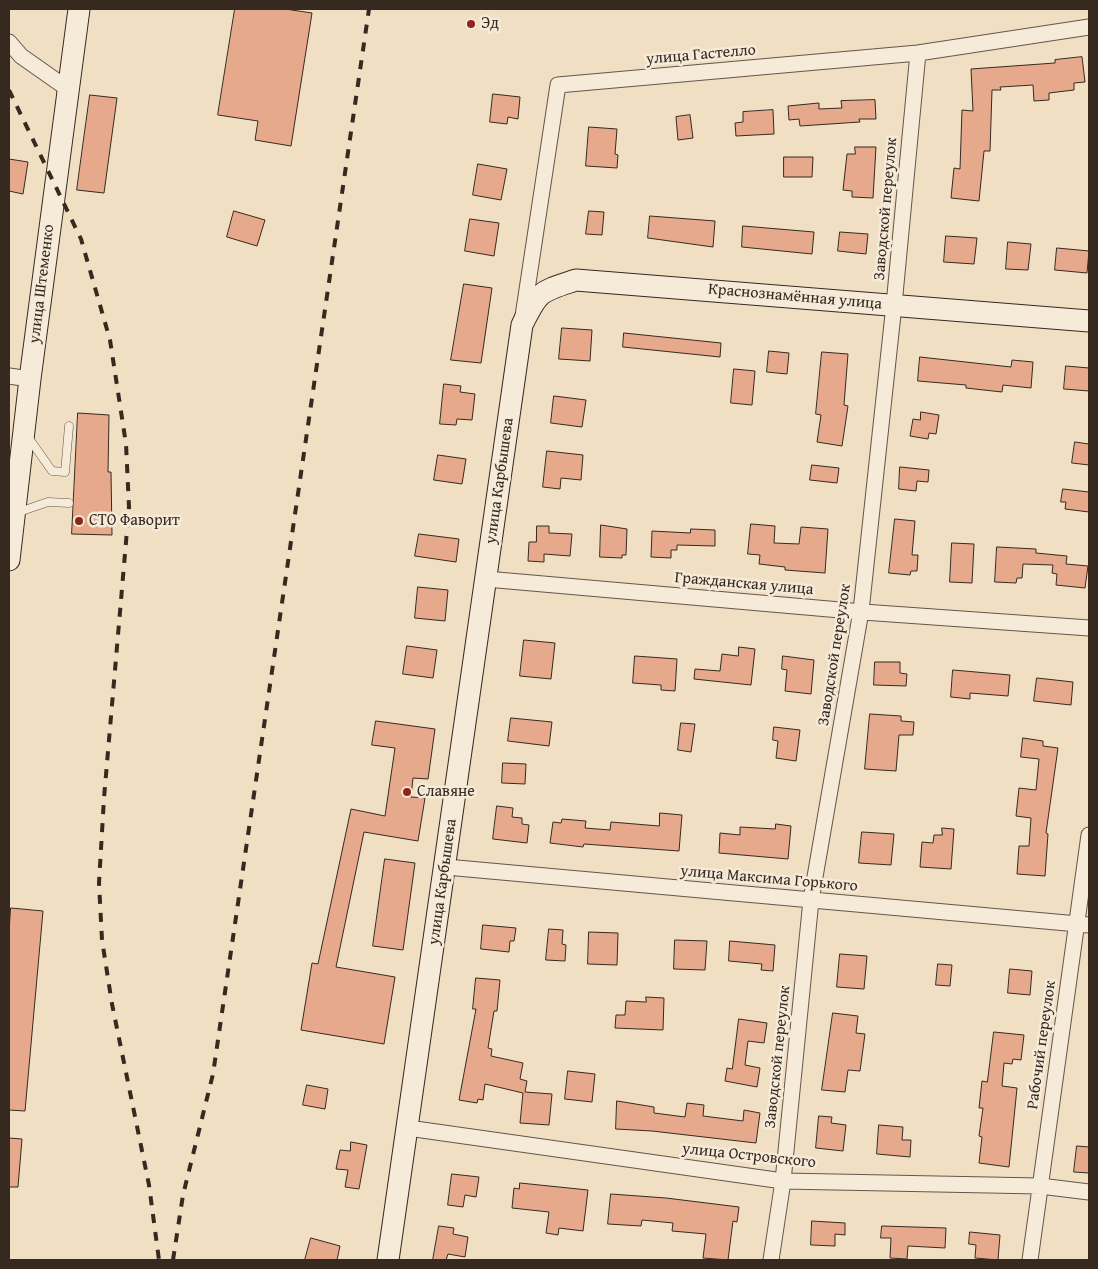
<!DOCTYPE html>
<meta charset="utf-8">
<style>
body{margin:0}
#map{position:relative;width:1098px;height:1269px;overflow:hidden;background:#f1dfc4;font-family:"Gentium Book Plus",serif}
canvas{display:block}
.frame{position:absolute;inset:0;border:10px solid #352920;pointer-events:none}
</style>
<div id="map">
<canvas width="1098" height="1269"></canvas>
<div class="frame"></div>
</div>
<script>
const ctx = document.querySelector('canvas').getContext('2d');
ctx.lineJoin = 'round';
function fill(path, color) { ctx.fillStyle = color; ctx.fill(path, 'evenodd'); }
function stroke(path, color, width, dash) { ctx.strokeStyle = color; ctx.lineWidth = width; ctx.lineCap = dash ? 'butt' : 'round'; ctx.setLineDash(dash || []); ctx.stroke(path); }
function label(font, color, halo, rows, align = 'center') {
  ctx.font = font + ' "Gentium Book Plus",serif'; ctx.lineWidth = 5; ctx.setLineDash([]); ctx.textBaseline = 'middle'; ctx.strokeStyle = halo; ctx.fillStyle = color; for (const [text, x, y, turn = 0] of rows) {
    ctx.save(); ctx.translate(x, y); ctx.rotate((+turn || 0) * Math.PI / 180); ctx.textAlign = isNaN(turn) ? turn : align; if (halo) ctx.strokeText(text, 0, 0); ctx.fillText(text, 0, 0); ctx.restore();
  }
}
const building = new Path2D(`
 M 235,9 L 285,9 L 312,13 L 291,146 L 255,140 L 258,121 L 218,115 Z
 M 1082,57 L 1085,82 L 1074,83 L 1074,90 L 1049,93 L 1049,100 L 1034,101 L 1033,85 L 1000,87 L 1001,90 L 992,90 L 990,151 L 984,151 L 979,201 L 951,198 L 954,168 L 960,169 L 962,110 L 973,111 L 971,69 L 1055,63 L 1055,60 Z
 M 493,94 L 520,97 L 518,119 L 508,117 L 507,124 L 490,122 Z
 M 90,95 L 117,98 L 104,193 L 77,190 Z
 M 875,100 L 876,119 L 859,119 L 860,122 L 800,126 L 799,119 L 789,120 L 788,106 L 819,103 L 819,109 L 842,108 L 841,101 Z
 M 773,110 L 774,134 L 736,136 L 735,123 L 743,122 L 743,112 Z
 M 690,115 L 693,138 L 678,140 L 676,117 Z
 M 589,127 L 617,129 L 615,154 L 618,155 L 617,168 L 586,166 Z
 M 855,147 L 876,147 L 873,198 L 852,197 L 852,191 L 843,190 L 847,154 L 855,154 Z
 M 784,157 L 813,157 L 812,177 L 784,177 Z
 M 9,159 L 28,162 L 23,194 L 9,191 Z
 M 478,164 L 507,169 L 501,200 L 473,195 Z
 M 234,211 L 265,220 L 257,246 L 227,237 Z
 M 589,211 L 604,212 L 602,235 L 586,234 Z
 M 650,216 L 715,221 L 713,247 L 648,238 Z
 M 470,219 L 499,223 L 494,256 L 465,251 Z
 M 743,226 L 814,232 L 812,254 L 742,247 Z
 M 840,232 L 868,234 L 866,254 L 838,251 Z
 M 946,236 L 977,238 L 974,264 L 944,262 Z
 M 1008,242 L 1031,244 L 1028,270 L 1006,269 Z
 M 1057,248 L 1089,251 L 1087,273 L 1055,270 Z
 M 464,284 L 492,288 L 481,363 L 451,360 Z
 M 562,328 L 592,330 L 590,361 L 559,359 Z
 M 624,333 L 721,343 L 720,357 L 623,347 Z
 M 769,351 L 789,353 L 787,374 L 767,372 Z
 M 822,352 L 848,354 L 844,405 L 848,406 L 842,446 L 817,442 L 821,415 L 816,414 Z
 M 920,357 L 1011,367 L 1012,360 L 1033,362 L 1031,388 L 1003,385 L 1002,392 L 966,388 L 966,385 L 918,381 Z
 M 1066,366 L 1089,368 L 1089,391 L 1064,389 Z
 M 734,369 L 755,371 L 752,405 L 731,403 Z
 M 444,384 L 461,386 L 460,392 L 475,394 L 472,420 L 457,419 L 456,425 L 440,424 Z
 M 554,396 L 586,400 L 582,427 L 551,423 Z
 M 921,412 L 939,415 L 936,434 L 929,433 L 928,439 L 910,436 L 913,419 L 920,420 Z
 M 78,413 L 109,415 L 108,472 L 111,472 L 112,535 L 72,534 Z
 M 1075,442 L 1089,444 L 1089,465 L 1072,463 Z
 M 547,451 L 583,455 L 581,480 L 561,478 L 560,489 L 543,487 Z
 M 438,455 L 466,459 L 462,484 L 434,480 Z
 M 812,465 L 839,468 L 837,483 L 810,480 Z
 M 900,467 L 929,470 L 928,482 L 917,481 L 916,491 L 899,489 Z
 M 1063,489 L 1089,492 L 1089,512 L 1065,509 L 1066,502 L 1061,502 Z
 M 895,519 L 915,521 L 912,555 L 918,555 L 917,571 L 911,571 L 910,575 L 889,573 Z
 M 751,524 L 775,526 L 774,543 L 799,544 L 801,527 L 828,529 L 825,573 L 785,570 L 785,567 L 759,564 L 760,555 L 748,554 Z
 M 601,525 L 627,529 L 626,555 L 622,555 L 622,558 L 600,557 Z
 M 537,526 L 549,526 L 549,533 L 572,534 L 570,556 L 544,554 L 544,562 L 528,561 L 529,542 L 536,542 Z
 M 691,529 L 715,530 L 715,546 L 677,545 L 677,550 L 671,550 L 671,558 L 651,557 L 652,531 L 690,533 Z
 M 419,534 L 459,539 L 456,562 L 415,556 Z
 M 952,543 L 974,544 L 972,583 L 950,582 Z
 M 997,547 L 1036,549 L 1036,553 L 1067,556 L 1066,564 L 1088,566 L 1085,588 L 1056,585 L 1057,574 L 1052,573 L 1053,565 L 1023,564 L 1022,578 L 1017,578 L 1016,583 L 995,582 Z
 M 418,587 L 448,590 L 445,621 L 415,618 Z
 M 524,640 L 555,643 L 551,679 L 520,676 Z
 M 407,646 L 437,650 L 433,678 L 403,674 Z
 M 739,647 L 755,649 L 751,685 L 694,679 L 695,669 L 720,671 L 722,654 L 738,656 Z
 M 635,656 L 677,659 L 675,691 L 661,690 L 661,685 L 633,683 Z
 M 783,656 L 814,660 L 811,694 L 785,691 L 787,670 L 782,669 Z
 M 875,662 L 900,662 L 900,673 L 907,674 L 906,686 L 874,685 Z
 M 953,670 L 1010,675 L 1008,696 L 970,693 L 970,699 L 951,697 Z
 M 1037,678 L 1073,682 L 1071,705 L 1034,701 Z
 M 870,714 L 901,716 L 901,721 L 914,722 L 913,735 L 899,735 L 896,771 L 865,769 Z
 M 511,718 L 552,722 L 549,746 L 508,741 Z
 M 376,721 L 435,729 L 428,779 L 413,778 L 411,797 L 425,798 L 418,841 L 364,832 L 336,967 L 395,977 L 384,1044 L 301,1030 L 312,963 L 318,964 L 351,809 L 385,816 L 395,748 L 372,745 Z
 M 681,723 L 695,724 L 691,752 L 678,750 Z
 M 774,727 L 800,730 L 796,761 L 776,758 L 778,741 L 773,740 Z
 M 1023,738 L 1043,741 L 1043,746 L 1058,748 L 1046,833 L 1048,834 L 1045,876 L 1017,874 L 1019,846 L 1029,846 L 1031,818 L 1016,816 L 1019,788 L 1036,790 L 1039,759 L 1021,757 Z
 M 503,763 L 526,764 L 525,784 L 502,783 Z
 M 497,806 L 513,808 L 512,817 L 522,818 L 522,824 L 529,825 L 527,843 L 493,839 Z
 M 660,813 L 682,815 L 679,851 L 584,844 L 583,847 L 550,843 L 553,822 L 561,823 L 562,819 L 586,821 L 585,828 L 610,830 L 611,822 L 659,826 Z
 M 776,824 L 791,826 L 788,859 L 719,853 L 720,833 L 740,835 L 740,827 L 775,829 Z
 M 942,828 L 954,829 L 951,869 L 920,867 L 922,842 L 933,843 L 934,835 L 942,835 Z
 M 862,832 L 894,834 L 891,865 L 859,863 Z
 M 385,859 L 415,863 L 403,950 L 373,946 Z
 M 11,908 L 43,911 L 25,1111 L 9,1110 L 9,932 Z
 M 483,925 L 516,928 L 514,941 L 510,941 L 509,952 L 481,949 Z
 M 549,929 L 563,930 L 562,944 L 566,945 L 565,961 L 546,960 Z
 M 589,932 L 618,933 L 617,965 L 588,964 Z
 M 675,940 L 707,941 L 705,970 L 674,969 Z
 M 730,941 L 775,945 L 773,971 L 761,970 L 762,964 L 729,961 Z
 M 840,954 L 867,956 L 864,989 L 837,987 Z
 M 938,964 L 952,965 L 950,986 L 936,985 Z
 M 1010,969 L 1032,971 L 1030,995 L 1008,993 Z
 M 476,978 L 500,980 L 497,1011 L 494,1011 L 488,1048 L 492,1049 L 491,1056 L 523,1063 L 520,1079 L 527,1081 L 525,1092 L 552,1094 L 549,1125 L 520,1123 L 523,1093 L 485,1084 L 483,1100 L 478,1099 L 477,1103 L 459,1100 L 476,1009 L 473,1009 Z
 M 646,997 L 664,998 L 663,1030 L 615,1028 L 616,1015 L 625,1015 L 626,1001 L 646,1002 Z
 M 833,1013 L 858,1016 L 856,1033 L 865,1034 L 860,1071 L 848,1070 L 845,1092 L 822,1090 Z
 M 739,1019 L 767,1023 L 764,1043 L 748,1041 L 745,1065 L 760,1068 L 757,1087 L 725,1081 L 727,1068 L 732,1069 Z
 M 994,1032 L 1024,1035 L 1021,1060 L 1013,1059 L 1012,1064 L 1004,1063 L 1002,1086 L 1017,1088 L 1009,1167 L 979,1163 L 982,1137 L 979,1136 L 983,1108 L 979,1108 L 982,1081 L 987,1082 Z
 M 568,1071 L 595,1074 L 592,1102 L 565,1099 Z
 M 307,1085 L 328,1089 L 325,1109 L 303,1105 Z
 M 617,1101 L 654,1107 L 654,1113 L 685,1117 L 687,1103 L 704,1105 L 703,1116 L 743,1121 L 744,1110 L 760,1113 L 756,1143 L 652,1131 L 616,1129 Z
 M 819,1116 L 832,1117 L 831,1123 L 846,1125 L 843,1151 L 816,1148 Z
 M 879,1125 L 903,1127 L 902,1140 L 911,1140 L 910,1157 L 877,1154 Z
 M 9,1138 L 22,1139 L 18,1187 L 9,1187 Z
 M 351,1142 L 367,1145 L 359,1189 L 345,1187 L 348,1170 L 336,1169 L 340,1150 L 350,1151 Z
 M 1077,1146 L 1089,1147 L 1089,1173 L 1074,1172 Z
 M 452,1174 L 479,1177 L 476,1197 L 465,1195 L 463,1207 L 448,1205 Z
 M 520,1183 L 588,1190 L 583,1231 L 559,1228 L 558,1235 L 546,1233 L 549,1212 L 512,1208 L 514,1188 L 519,1189 Z
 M 611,1194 L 666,1198 L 739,1207 L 737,1222 L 733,1221 L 728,1260 L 703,1258 L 706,1234 L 672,1231 L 673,1223 L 642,1220 L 641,1226 L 608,1224 Z
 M 812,1221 L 845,1223 L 845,1235 L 835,1234 L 835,1246 L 811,1245 Z
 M 439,1226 L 454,1228 L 453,1234 L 468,1237 L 465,1257 L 448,1254 L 446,1260 L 433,1260 Z
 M 882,1226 L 946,1228 L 945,1248 L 908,1246 L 907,1259 L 890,1258 L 891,1238 L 881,1238 Z
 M 970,1232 L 1000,1235 L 998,1260 L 975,1258 L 976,1245 L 969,1244 Z
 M 311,1238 L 340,1246 L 337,1260 L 305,1260 Z`);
const service = new Path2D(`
 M 28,437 L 52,471 L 65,472 L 69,426
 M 16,513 L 48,502 L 69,503`);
const minor = new Path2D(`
 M 9,42 L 21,56 L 68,89
 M 523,316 L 558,85 L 918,53 L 1089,27
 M 9,376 L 30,379
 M 486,579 L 863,612 L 1089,628
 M 446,867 L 1089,925
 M 408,1128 L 783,1181 L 1040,1186 L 1089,1192
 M 771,1260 L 783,1181 L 811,900 L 861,611 L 894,305 L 918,53
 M 1030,1260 L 1089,835`);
const secondary = new Path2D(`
 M 9,560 L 30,379 L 79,9
 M 388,1260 L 522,325 C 539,290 540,292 576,280 L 1089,321`);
const rail = new Path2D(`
 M 9,90 L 81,239 L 110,340 L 126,444 L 129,507 L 104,798 L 99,883 L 102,940 L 112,1004 L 149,1185 L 159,1260
 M 173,1260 L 183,1195 L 213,1074 L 369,9`);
const markers = [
 [471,24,5,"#8f2418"],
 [79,521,5,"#8f2418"],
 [407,792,5,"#8f2418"]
];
const poiNames = [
 ["Эд",481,24],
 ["СТО Фаворит",89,521],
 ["Славяне",417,792]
];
const streetNames = [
 ["улица Гастелло",701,55,-5],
 ["Заводской переулок",886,209,-85],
 ["улица Штеменко",42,284,-83],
 ["Краснознамённая улица",795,297,5],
 ["улица Карбышева",500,481,-82],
 ["Гражданская улица",744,584,5],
 ["Заводской переулок",835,655,-81],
 ["улица Максима Горького",769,879,5],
 ["улица Карбышева",443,882,-82],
 ["Рабочий переулок",1042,1045,-82],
 ["Заводской переулок",778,1057,-84],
 ["улица Островского",749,1156,6]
];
fill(building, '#e7a98c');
stroke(building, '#352920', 1);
stroke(service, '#645649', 9);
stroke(minor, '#645649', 17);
stroke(secondary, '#352920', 23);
stroke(service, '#f6ead9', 8);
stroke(minor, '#f6ead9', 15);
stroke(secondary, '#f6ead9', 21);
stroke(rail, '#352920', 4, [9, 9]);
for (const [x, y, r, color] of markers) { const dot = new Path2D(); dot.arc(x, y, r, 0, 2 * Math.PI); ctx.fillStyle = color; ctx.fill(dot); stroke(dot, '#f6ead9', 2); }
label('16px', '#352920', '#f6ead9', poiNames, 'left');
label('16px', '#352920', '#f6ead9', streetNames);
</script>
